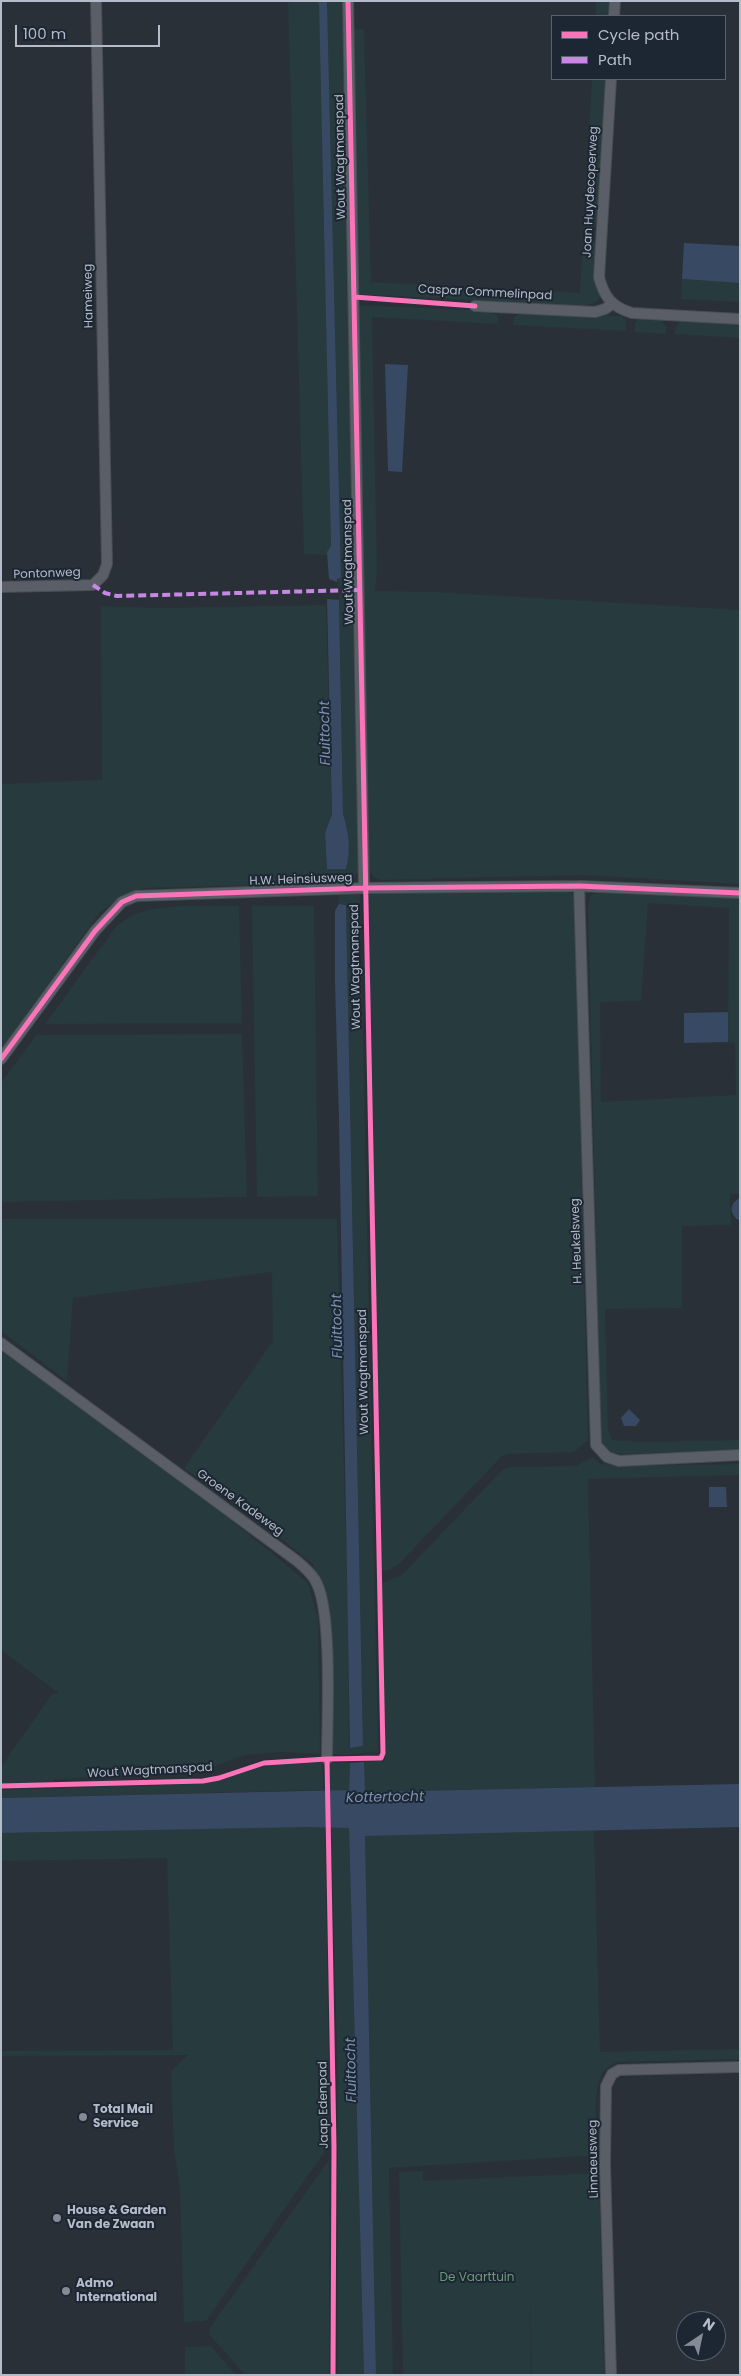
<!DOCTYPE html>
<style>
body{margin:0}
#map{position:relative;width:741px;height:2376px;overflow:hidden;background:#2a3038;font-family:Poppins,sans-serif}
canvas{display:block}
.frame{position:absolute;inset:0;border:2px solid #b4bcc9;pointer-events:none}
.legend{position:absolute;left:551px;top:15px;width:175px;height:65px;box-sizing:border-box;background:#1d2633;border:1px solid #59626f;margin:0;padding:6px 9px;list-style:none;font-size:15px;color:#b4bcc9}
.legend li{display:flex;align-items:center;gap:10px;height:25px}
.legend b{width:25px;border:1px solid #59626f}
.north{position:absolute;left:676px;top:2311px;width:50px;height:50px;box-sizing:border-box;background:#1d2633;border:1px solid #59626f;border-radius:50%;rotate:34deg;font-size:14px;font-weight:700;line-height:20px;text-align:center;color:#b4bcc9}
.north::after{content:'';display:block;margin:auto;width:18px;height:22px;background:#848b96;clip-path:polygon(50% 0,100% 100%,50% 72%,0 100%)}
.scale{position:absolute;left:15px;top:25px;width:145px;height:22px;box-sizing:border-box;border:2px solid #b4bcc9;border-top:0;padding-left:6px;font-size:15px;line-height:18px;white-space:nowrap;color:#b4bcc9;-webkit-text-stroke:4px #1d2633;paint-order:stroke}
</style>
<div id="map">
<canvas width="741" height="2376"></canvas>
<div class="frame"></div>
<ul class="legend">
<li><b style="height:6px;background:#fb73b8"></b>Cycle path</li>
<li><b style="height:6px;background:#c787e3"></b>Path</li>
</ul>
<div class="north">N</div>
<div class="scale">100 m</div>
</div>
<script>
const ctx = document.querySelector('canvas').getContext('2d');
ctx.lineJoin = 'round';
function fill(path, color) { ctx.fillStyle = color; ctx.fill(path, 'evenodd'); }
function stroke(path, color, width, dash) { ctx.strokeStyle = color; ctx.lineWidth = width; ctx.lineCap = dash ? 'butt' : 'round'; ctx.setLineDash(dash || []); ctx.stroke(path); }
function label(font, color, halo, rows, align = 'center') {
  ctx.font = font + ' Poppins,sans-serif'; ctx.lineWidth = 4; ctx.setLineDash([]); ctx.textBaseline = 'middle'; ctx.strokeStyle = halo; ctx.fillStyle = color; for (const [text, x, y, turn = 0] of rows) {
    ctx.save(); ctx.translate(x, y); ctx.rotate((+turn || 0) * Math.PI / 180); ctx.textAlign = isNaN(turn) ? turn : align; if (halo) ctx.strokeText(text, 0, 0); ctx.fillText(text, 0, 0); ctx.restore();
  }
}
const green = new Path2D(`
 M 288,1 L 317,1 L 319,3 L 331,546 L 327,555 L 304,554 Z
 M 327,1 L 342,1 L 356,580 L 350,587 L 338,587 L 338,579 L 341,578 Z
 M 596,1 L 611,1 L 611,16 L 596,16 Z
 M 350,28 L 364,30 L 371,282 L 580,293 L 583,235 L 593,238 L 597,245 L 600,297 C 595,305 589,305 579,306 L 357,294 Z
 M 592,79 L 607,79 L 599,223 L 592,227 L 584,226 Z
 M 682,279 L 740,283 L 740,302 L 681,299 Z
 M 357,305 L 490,311 C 497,314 499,316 498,324 L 372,317 L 377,571 L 375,591 L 434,592 L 740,610 L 740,884 L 582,875 L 380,880 L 374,877 L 368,868 Z
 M 523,312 L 622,316 L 626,322 L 626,331 L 513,325 L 514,317 Z
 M 639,318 L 661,319 L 666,327 L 666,334 L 635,332 L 635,323 Z
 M 682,320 L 740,324 L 740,338 L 674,334 L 676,326 Z
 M 339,595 L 346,595 L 353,598 L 358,873 L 351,882 L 345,883 L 144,888 L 126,894 L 100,912 L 1,1050 L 1,784 L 102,780 L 101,606 L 158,608 L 326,605 L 332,814 L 325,833 L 327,868 L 346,869 C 350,849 349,833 343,814 Z
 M 562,889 L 573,895 L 575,899 L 588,1440 L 574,1452 L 508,1454 L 502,1456 L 399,1564 L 389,1570 L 382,1570 L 367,894 L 368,891 Z
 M 600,890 L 740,898 L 740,1194 L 730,1194 L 731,1225 L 682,1226 L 682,1308 L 605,1309 L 608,1429 L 612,1440 L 643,1442 L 740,1440 L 740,1451 L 624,1454 L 612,1453 L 601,1445 L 588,907 L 591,896 ZM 648,903 L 729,908 L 728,1042 L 735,1043 L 736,1095 L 601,1102 L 600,1002 L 641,1001 Z
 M 360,891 L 378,1751 L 349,1755 L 330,1754 L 325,1597 L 313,1564 L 274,1533 L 184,1468 L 273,1341 L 272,1272 L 73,1298 L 67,1381 L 1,1331 L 1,1219 L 337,1219 L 348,1613 L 349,1747 L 363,1746 L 346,904 L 339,904 L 338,892 Z
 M 239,906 L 242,1023 L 45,1024 L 115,928 C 142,899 201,907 239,906 Z
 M 252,906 L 314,906 L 318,1196 L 257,1197 Z
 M 242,1034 L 247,1197 L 1,1202 L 1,1083 L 37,1035 Z
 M 1,1350 L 231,1520 L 308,1583 L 318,1618 L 320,1754 L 281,1752 L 245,1755 L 196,1773 L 54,1779 L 53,1783 L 1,1784 L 1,1767 L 52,1694 L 59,1693 L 1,1650 Z
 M 592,1457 L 601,1464 L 623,1466 L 740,1464 L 740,1475 L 588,1479 L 595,1787 L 364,1792 L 364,1762 L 385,1761 L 382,1583 L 402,1575 L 503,1469 L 511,1467 L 576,1466 Z
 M 280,1763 L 322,1763 L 324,1790 L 1,1798 L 1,1790 L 195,1784 L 226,1779 L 249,1770 Z
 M 334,1763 L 350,1763 L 349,1790 L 330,1791 L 329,1765 Z
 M 325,1826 L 330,2144 L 206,2321 L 184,2322 L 180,2188 L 174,2149 L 171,2072 L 188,2055 L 1,2056 L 1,2051 L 173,2050 L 167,1858 L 1,1861 L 1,1833 Z
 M 331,1828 L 349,1828 L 364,2375 L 338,2375 L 338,2083 Z
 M 594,1830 L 600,2052 L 740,2049 L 740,2059 L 617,2062 C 613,2064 607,2067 604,2071 C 591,2087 597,2134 598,2155 L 389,2168 L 393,2375 L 376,2375 L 365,1836 Z
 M 329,2160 L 329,2375 L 245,2375 L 210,2335 L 209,2329 Z
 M 423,2171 L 423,2181 L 599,2173 L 604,2375 L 532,2375 L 530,2289 L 531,2375 L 403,2375 L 399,2172 Z
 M 211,2346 L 236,2375 L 185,2375 L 185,2347 Z`);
const water = new Path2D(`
 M 317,1 L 327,1 L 341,578 L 337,579 L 337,582 L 329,579 L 327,552 L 331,546 L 319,4 Z
 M 684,243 L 740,246 L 740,283 L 682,279 Z
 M 385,364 L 408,365 L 402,472 L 388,471 Z
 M 327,599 L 339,600 L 343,814 C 349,833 351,850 346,869 L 327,869 L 325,833 L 332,814 Z
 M 339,904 L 346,905 L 363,1746 L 350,1748 L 339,1120 L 335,982 L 335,911 Z
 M 728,1012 L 728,1042 L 684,1043 L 684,1013 Z
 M 740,1198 L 740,1221 C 729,1215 729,1203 740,1198 Z
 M 629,1409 L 640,1420 L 636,1426 L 624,1426 L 621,1418 Z
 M 709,1487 L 726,1487 L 727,1507 L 709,1507 Z
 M 364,1762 L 365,1792 L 740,1784 L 740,1827 L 365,1836 L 376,2375 L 364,2375 L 349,1828 L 307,1827 L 1,1833 L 1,1798 L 349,1790 L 350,1763 Z`);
const minor = new Path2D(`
 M 348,1 L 364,888
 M 614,16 L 615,1
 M 611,79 L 599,277 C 604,297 612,307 632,313 L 740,319
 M 475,306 L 595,312 L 605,309 L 612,304
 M 1,587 L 93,585 L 103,575 L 107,564 L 96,1
 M 579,886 L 596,1445 L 607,1457 L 619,1461 L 740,1455
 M 1,1059 L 95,931 L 122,902 L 136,896 L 364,888 L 579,886 L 740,893
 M 1,1343 L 297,1561 C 303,1566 311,1573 315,1580 C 333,1608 327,1721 327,1759
 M 611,2375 L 605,2165 L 606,2086 L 612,2074 L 619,2070 L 740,2067`);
const quiet = new Path2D(`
 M 93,585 L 105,593 L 117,596 L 359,590`);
const cycleway = new Path2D(`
 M 354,297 L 475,306
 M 1,1059 L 95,931 L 122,902 L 136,896 L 364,888 L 579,886 L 740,893
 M 1,1786 L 203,1781 L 219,1778 L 264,1763 L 327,1759
 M 333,2375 L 334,2147 L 327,1759 L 381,1758 L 383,1753 L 348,1`);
const markers = [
 [83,2117,5,"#848b96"],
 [57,2218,5,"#848b96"],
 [66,2291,5,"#848b96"]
];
const streetNames = [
 ["Wout Wagtmanspad",341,157,-91],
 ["Joan Huydecoperweg",591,192,-87],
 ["Caspar Commelinpad",485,293,3],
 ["Hameiweg",89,296,-91],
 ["Wout Wagtmanspad",349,562,-91],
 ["Pontonweg",47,574,-2],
 ["H.W. Heinsiusweg",301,880,-2],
 ["Wout Wagtmanspad",356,967,-91],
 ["H. Heukelsweg",577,1241,-92],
 ["Wout Wagtmanspad",364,1372,-91],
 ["Groene Kadeweg",240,1503,36],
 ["Wout Wagtmanspad",150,1771,-3],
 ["Jaap Edenpad",324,2105,-91],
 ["Linnaeusweg",594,2159,-91]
];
const poiNames = [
 ["Total Mail",93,2110],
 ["Service",93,2124],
 ["House & Garden",67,2211],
 ["Van de Zwaan",67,2225],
 ["Admo",76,2284],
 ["International",76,2298]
];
const parkNames = [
 ["De Vaarttuin",477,2278]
];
const waterNames = [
 ["Fluittocht",326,733,-91],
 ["Fluittocht",338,1326,-91],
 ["Kottertocht",385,1798,-1],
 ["Fluittocht",352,2070,-91]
];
fill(green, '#273a3e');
fill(water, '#384963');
stroke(minor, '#484c53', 12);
stroke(minor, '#5a5e66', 10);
stroke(quiet, '#c787e3', 4, [8, 4]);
stroke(cycleway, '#fb73b8', 5);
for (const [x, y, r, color] of markers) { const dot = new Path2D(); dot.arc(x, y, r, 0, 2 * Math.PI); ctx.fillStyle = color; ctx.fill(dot); stroke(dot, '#1d2633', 2); }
label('12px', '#b4bcc9', '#1d2633', streetNames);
label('bold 12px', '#b4bcc9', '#1d2633', poiNames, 'left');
label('12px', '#6b9a76', '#1d2633', parkNames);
label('italic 14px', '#7c92b1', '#1d2633', waterNames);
</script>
